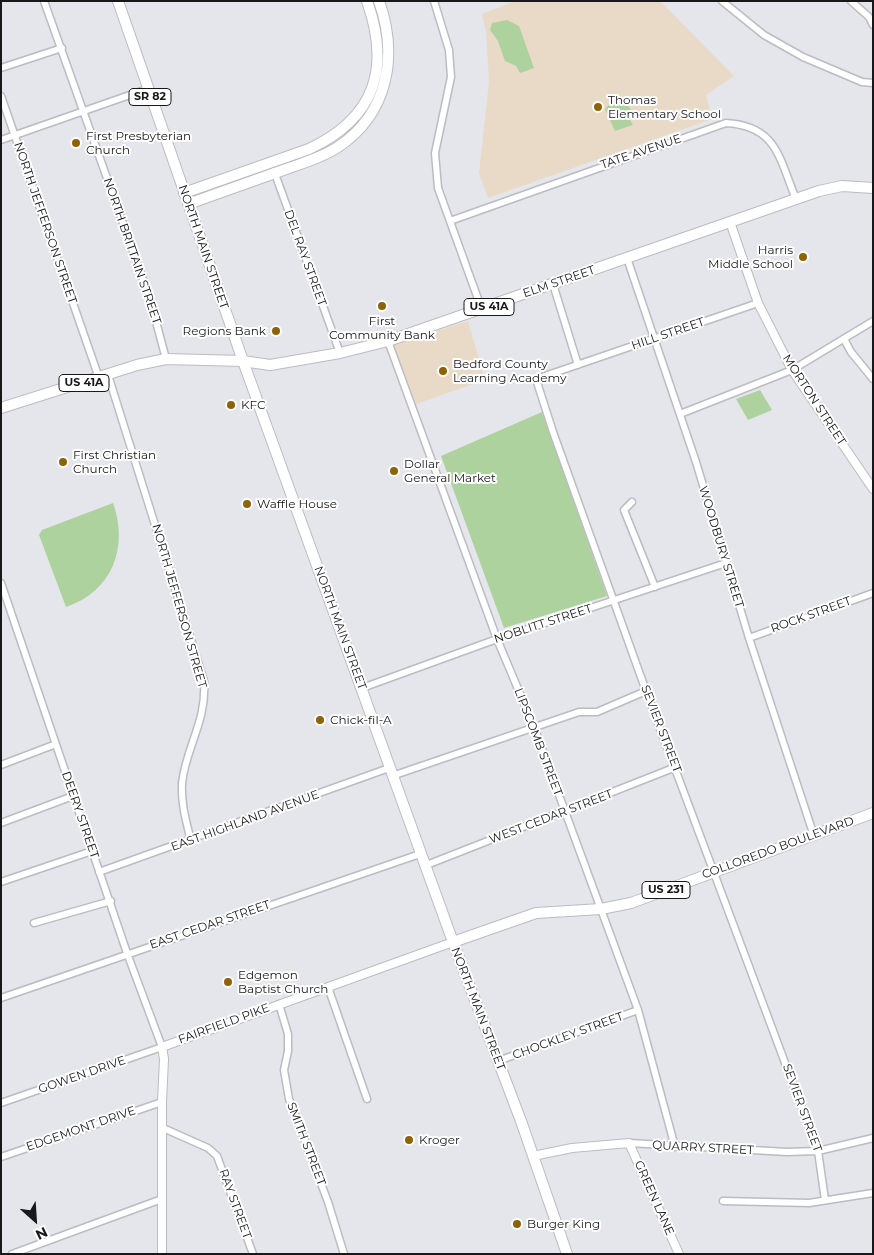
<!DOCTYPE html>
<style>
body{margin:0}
#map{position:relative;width:874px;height:1255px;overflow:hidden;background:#e5e6eb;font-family:Montserrat,sans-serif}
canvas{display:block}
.frame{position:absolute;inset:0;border:2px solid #18181a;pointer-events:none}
.north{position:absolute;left:10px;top:1195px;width:50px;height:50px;-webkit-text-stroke:4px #fff;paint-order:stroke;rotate:154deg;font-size:14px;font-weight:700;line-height:20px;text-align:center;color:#18181a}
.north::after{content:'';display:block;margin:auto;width:18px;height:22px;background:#18181a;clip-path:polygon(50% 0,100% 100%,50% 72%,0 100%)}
</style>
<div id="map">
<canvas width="874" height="1255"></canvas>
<div class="frame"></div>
<div class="north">N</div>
</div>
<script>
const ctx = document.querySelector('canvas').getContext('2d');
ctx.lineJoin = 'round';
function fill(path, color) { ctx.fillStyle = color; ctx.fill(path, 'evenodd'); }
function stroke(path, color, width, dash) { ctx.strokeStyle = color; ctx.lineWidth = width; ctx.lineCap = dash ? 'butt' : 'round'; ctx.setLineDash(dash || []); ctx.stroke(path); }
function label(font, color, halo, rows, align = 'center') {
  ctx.font = font + ' Montserrat,sans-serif'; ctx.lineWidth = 4; ctx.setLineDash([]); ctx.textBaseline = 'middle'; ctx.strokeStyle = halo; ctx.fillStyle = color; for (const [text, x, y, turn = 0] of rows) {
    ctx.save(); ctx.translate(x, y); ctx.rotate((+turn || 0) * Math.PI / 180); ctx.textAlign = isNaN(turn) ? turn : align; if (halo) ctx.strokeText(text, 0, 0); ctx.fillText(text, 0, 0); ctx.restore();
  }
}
const education = new Path2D(`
 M 515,1 L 660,1 L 734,76 L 706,95 L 712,119 L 488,198 L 479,173 L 489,82 L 486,32 L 482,14 Z
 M 468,321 L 485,380 L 416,404 L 394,345 Z`);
const green = new Path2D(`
 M 507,20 L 519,26 L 534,68 L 520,73 L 516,66 L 505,61 L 498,41 L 490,30 L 492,23 Z
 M 622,97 L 631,110 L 626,113 L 633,125 L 615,131 L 605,109 L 612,101 Z
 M 760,390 L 772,410 L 748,420 L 736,399 Z
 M 542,412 L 607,596 L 504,628 L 441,456 Z
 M 113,503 C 129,547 112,592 66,607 L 39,535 L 42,530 Z`);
const minor = new Path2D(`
 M 44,1 L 150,299 L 166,359
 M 434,1 L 449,50 L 451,77 L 435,153 L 438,188 L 482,310
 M 722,1 L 764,35 L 803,57 L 862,82 L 873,83
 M 851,1 L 869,17 L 873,25
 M 1,68 L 62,48
 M 1,96 L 99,378
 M 1,140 L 147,89
 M 274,171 L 340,353
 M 450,221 L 726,123 C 777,126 779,158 796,199
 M 627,258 L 696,462 L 749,638 L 814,836
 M 553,284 L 578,365
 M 758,303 L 536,379 L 553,432 L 646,691 L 818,1151 L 825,1200
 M 844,339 L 851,352 L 873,379
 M 388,341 L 497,639 L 534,727 L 638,1010 L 675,1147
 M 108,375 L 204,681 C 207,721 186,747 182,783 C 181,804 186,821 191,841
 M 680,414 L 792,370 L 873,321
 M 632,502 L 624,510 L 655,587
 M 1,583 L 127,953 L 162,1047 L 1,1103
 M 749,638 L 873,593
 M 362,688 L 497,639 L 726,563
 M 1,765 L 56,744
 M 392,776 L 579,712 L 597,712 L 646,691
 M 1,823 L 73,796
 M 424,866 L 676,767
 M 99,872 L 389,768
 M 1,882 L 92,851
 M 34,923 L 111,901
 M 328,987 L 367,1099
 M 1,998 L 420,854
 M 279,1004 L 288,1034 L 288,1051 L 284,1070 L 289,1099 L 328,1202 L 344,1254
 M 498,1061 L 638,1010
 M 163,1128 L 208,1148 L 217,1156 L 253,1254
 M 629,1143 L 787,1152 L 818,1151 L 873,1138
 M 1,1157 L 162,1102
 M 723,1201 L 809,1203 L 873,1193
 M 12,1254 L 162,1199`);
const tertiary = new Path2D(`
 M 730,222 L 758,303 L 792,370 L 873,489
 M 533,1156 L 572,1148 L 629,1143 L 679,1254
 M 162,1254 L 162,1102 L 164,1059 L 162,1047 L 453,942`);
const primary = new Path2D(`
 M 118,1 L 243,361 L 453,942
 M 184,193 L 309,149 C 375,118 391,69 367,1
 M 188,204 C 222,192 256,180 289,168 C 306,162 323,157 338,147 C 389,113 398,55 379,1
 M 1,408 L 137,365 L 166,359 L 243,361 L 270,365 L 340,353 L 388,341 L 819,191 L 842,186 L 873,188`);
const trunk = new Path2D(`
 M 567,1254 L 521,1121 L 453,942 L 536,913 L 601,909 L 631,903 L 873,813`);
const markers = [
 [598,107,5,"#8d6308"],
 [76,143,5,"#8d6308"],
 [803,257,5,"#8d6308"],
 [382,306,5,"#8d6308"],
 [276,331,5,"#8d6308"],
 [443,371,5,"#8d6308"],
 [231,405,5,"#8d6308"],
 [63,462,5,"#8d6308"],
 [394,471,5,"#8d6308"],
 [247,504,5,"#8d6308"],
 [320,720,5,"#8d6308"],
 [228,982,5,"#8d6308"],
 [409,1140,5,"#8d6308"],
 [517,1224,5,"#8d6308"]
];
const shields = [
 [150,97,42],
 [489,307,50],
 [84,383,50],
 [666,890,48]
];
const shieldNames = [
 ["SR 82",150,97],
 ["US 41A",489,307],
 ["US 41A",84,383],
 ["US 231",666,890]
];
const poiNames = [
 ["Thomas",608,100],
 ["Elementary School",608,114],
 ["First Presbyterian",86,136],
 ["Church",86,150],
 ["Harris",793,250,"right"],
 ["Middle School",793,264,"right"],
 ["First",382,321,"center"],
 ["Community Bank",382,335,"center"],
 ["Regions Bank",266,331,"right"],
 ["Bedford County",453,364],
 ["Learning Academy",453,378],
 ["KFC",241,405],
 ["First Christian",73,455],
 ["Church",73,469],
 ["Dollar",404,464],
 ["General Market",404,478],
 ["Waffle House",257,504],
 ["Chick-fil-A",330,720],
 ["Edgemon",238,975],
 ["Baptist Church",238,989],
 ["Kroger",419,1140],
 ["Burger King",527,1224]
];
const streetNames = [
 ["TATE AVENUE",641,152,-19],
 ["NORTH JEFFERSON STREET",45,223,71],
 ["NORTH MAIN STREET",203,247,71],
 ["NORTH BRITTAIN STREET",132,251,71],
 ["DEL RAY STREET",305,258,70],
 ["ELM STREET",559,282,-19],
 ["HILL STREET",668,334,-19],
 ["MORTON STREET",814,400,57],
 ["WOODBURY STREET",721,547,73],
 ["NORTH JEFFERSON STREET",179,606,74],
 ["ROCK STREET",811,615,-20],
 ["NOBLITT STREET",543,624,-18],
 ["NORTH MAIN STREET",340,628,70],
 ["SEVIER STREET",661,729,69],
 ["LIPSCOMB STREET",538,742,69],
 ["DEERY STREET",80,815,71],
 ["WEST CEDAR STREET",551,817,-21],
 ["EAST HIGHLAND AVENUE",245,821,-20],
 ["COLLOREDO BOULEVARD",778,848,-20],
 ["EAST CEDAR STREET",210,925,-19],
 ["NORTH MAIN STREET",478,1009,69],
 ["FAIRFIELD PIKE",224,1024,-20],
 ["CHOCKLEY STREET",568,1036,-20],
 ["GOWEN DRIVE",82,1075,-19],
 ["SEVIER STREET",802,1108,70],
 ["EDGEMONT DRIVE",81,1129,-19],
 ["SMITH STREET",306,1144,69],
 ["QUARRY STREET",703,1148,3],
 ["GREEN LANE",654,1198,66],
 ["RAY STREET",235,1204,70]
];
fill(education, '#e9dac7');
fill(green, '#add29e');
stroke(minor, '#bbbcc2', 9);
stroke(tertiary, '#bbbcc2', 10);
stroke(primary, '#bbbcc2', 12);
stroke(trunk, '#bbbcc2', 12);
stroke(minor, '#fff', 6);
stroke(tertiary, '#fff', 8);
stroke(primary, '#fff', 10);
stroke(trunk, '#fff', 10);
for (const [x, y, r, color] of markers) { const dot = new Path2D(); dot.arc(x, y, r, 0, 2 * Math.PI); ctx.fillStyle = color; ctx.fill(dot); stroke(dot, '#fff', 2); }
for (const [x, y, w] of shields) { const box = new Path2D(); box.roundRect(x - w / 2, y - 8.5, w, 17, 4); ctx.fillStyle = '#fff'; ctx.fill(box); stroke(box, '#18181a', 1); }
label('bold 11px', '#18181a', null, shieldNames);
label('12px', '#18181a', '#fff', poiNames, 'left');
label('12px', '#18181a', '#fff', streetNames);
</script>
